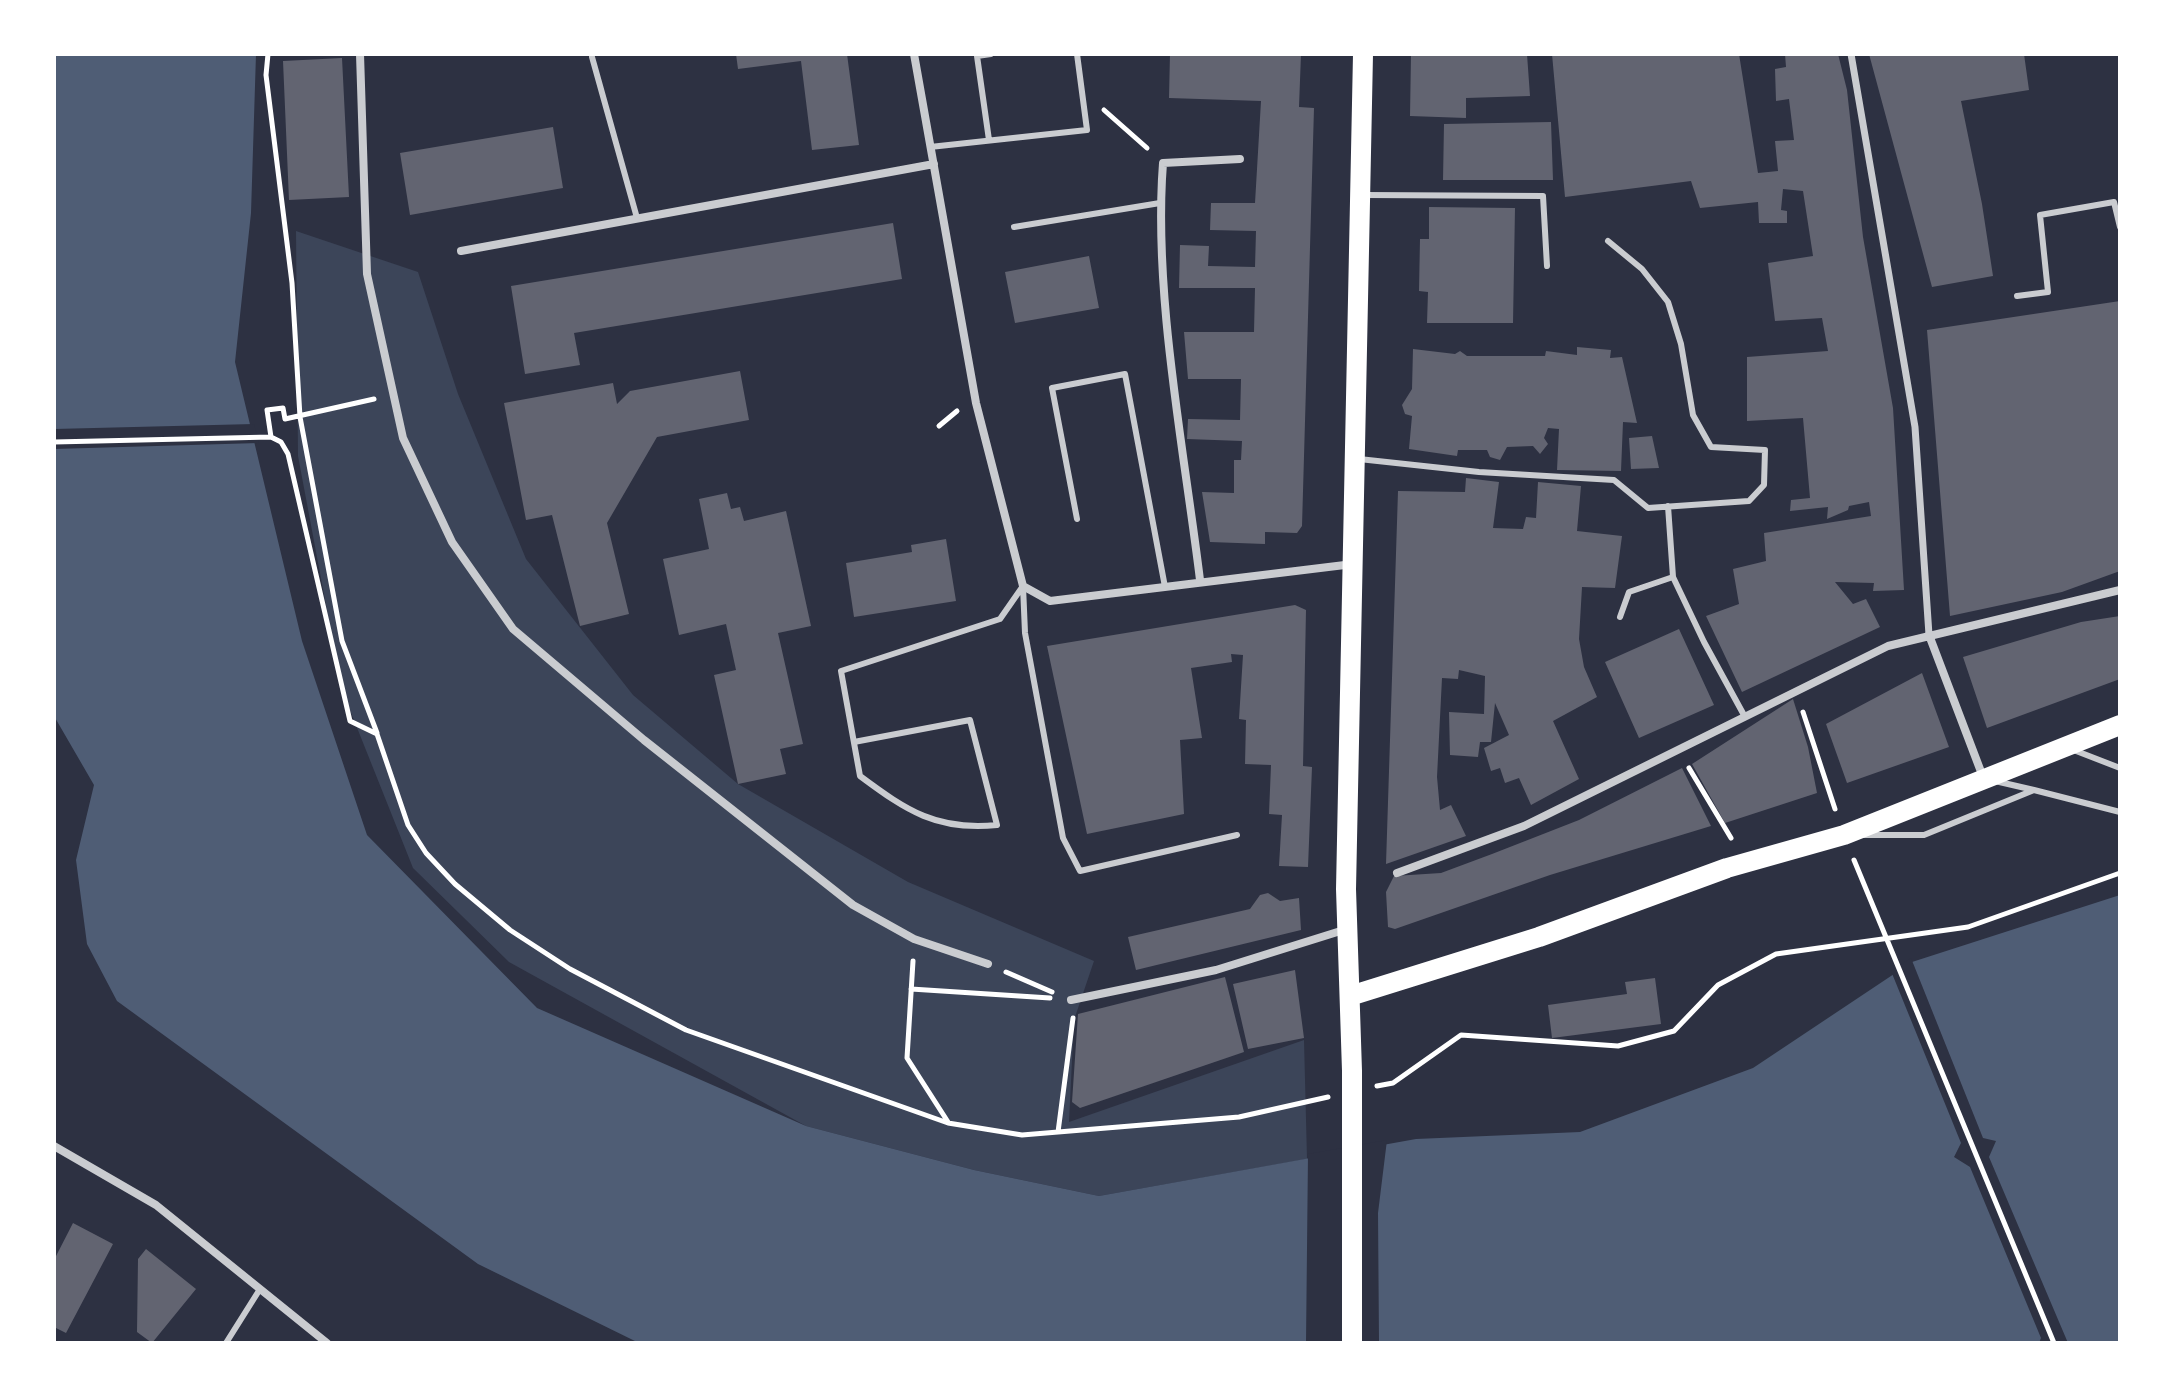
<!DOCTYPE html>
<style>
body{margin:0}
#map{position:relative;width:2174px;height:1397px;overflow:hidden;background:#2d3142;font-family:Helvetica,sans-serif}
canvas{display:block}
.frame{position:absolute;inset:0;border:56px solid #fff;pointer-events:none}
</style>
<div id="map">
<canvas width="2174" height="1397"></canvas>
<div class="frame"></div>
</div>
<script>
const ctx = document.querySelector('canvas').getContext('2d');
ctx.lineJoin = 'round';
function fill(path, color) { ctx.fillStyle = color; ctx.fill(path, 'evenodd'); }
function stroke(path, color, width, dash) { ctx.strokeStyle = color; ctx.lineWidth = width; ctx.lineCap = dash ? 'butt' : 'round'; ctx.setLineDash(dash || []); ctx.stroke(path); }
const green = new Path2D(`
 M 296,231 L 418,272 L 458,394 L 526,559 L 633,695 L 738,784 L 908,882 L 1094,961 L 1074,1020 L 1069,1122 L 1304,1040 L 1307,1159 L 1099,1196 L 974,1170 L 806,1126 L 509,962 L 413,868 L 342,690 L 298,456 Z`);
const water = new Path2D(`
 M 54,54 L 256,54 L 251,213 L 235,362 L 302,641 L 367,835 L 537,1008 L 806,1126 L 974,1170 L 1099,1196 L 1416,1139 L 1580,1132 L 1753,1068 L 1912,962 L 2120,895 L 2120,1343 L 639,1343 L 478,1264 L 117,1001 L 87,944 L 76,860 L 94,785 L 54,716 Z`);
const pier = new Path2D(`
 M 254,424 L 259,443 L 54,449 L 54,429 Z
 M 1911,958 L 1983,1138 L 1996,1141 L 1989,1157 L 2068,1343 L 2039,1343 L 2041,1338 L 1970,1167 L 1954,1157 L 1961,1143 L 1891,971 Z
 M 1387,1140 L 1378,1213 L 1379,1343 L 1306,1343 L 1308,1154 Z`);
const building = new Path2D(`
 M 736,54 L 847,54 L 859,145 L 812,150 L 801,61 L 738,69 Z
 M 1170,54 L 1301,54 L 1299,107 L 1314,108 L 1302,526 L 1297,533 L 1265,532 L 1265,544 L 1210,542 L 1202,492 L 1234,493 L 1234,460 L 1241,460 L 1242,441 L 1187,439 L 1188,419 L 1240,420 L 1241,379 L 1188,379 L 1184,332 L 1254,332 L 1255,288 L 1179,288 L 1180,245 L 1209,246 L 1208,266 L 1255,267 L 1256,231 L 1210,230 L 1211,203 L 1255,203 L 1261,101 L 1169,98 Z
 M 1411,54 L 1527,54 L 1530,96 L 1466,98 L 1466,118 L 1410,116 Z
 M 1552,54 L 1739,54 L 1758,173 L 1778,171 L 1775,141 L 1794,140 L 1789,99 L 1776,101 L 1775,69 L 1786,67 L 1785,54 L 1838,54 L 1847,90 L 1863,237 L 1893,408 L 1904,590 L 1873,591 L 1874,583 L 1835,582 L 1853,604 L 1866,599 L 1880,627 L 1742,692 L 1706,616 L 1739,604 L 1733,569 L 1766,561 L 1764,533 L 1871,516 L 1869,502 L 1849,506 L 1848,510 L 1827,519 L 1828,507 L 1790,511 L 1791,500 L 1810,498 L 1803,418 L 1747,421 L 1747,357 L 1828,351 L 1822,318 L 1775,321 L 1768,263 L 1813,256 L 1803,191 L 1783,189 L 1781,210 L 1787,211 L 1787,223 L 1759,223 L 1758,202 L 1700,208 L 1691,181 L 1565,197 Z
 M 1869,54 L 2024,54 L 2029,90 L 1961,101 L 1982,204 L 1993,276 L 1932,287 Z
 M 342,58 L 349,197 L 289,200 L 283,61 Z
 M 1551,122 L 1553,180 L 1443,180 L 1444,124 Z
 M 553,127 L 563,188 L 410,215 L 400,153 Z
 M 1429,207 L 1515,208 L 1513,323 L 1427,323 L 1428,292 L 1419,291 L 1420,239 L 1429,239 Z
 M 893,223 L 902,279 L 574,333 L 580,365 L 525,374 L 511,286 Z
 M 1089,256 L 1099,308 L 1015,323 L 1005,272 Z
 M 2120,301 L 2120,571 L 2062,592 L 1950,616 L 1927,330 Z
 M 1577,347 L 1611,350 L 1610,358 L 1622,357 L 1637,423 L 1623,422 L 1621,471 L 1557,470 L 1559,429 L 1548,428 L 1544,438 L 1548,444 L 1540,454 L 1533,446 L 1507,447 L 1500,460 L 1490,457 L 1487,450 L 1458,450 L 1457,456 L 1409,449 L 1412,416 L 1405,414 L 1402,405 L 1412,389 L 1413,349 L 1455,354 L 1460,351 L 1467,356 L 1545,356 L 1546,351 L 1577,355 Z
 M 740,371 L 749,420 L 657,437 L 607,523 L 629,614 L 580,626 L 552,515 L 526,520 L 504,403 L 613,383 L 617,404 L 630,391 Z
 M 1652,436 L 1659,468 L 1631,469 L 1629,438 Z
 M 1466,478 L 1499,482 L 1493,528 L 1523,529 L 1526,517 L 1536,518 L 1538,482 L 1581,486 L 1577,531 L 1622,536 L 1615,588 L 1582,587 L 1579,639 L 1584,667 L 1597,697 L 1553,721 L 1579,779 L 1531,805 L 1519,778 L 1505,783 L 1500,768 L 1491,771 L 1484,748 L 1509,735 L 1495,703 L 1491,742 L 1480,742 L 1478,757 L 1450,755 L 1449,712 L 1484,714 L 1485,676 L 1459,670 L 1458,679 L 1442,678 L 1437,777 L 1440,810 L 1451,805 L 1466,836 L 1386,864 L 1398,491 L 1465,492 Z
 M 727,493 L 731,509 L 740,507 L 744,521 L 786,511 L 811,626 L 778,633 L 803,744 L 780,749 L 786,774 L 738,784 L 714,675 L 736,670 L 726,624 L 679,635 L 663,559 L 709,549 L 699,499 Z
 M 946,539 L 956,601 L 854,617 L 846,563 L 912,552 L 911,545 Z
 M 1295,605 L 1306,610 L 1303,766 L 1312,767 L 1308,867 L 1279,866 L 1282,815 L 1269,814 L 1271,765 L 1245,764 L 1246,720 L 1239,719 L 1243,655 L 1231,654 L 1232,662 L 1191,668 L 1202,738 L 1180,740 L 1184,814 L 1087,834 L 1047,646 Z
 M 2120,616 L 2120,679 L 1987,728 L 1963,657 L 2081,622 Z
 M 1679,629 L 1714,705 L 1639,738 L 1605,662 Z
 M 1922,673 L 1949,747 L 1847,783 L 1826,724 Z
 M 1793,699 L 1808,747 L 1817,793 L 1725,823 L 1692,764 Z
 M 1682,768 L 1711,826 L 1550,875 L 1395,929 L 1388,927 L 1386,892 L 1394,876 L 1441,873 L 1492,854 L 1579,820 Z
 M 1268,893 L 1280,901 L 1299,898 L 1301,930 L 1136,970 L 1128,937 L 1250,909 L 1260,895 Z
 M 1295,970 L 1304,1038 L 1248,1049 L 1233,984 Z
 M 1225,977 L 1244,1052 L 1080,1108 L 1072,1102 L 1078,1014 Z
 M 1655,978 L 1661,1024 L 1552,1038 L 1548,1005 L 1627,994 L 1625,982 Z
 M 73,1223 L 113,1244 L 66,1333 L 54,1327 L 54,1260 Z
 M 146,1249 L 196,1289 L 152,1343 L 137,1332 L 138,1259 Z`);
const path = new Path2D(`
 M 268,54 L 266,75 L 292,283 L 300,417 L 342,641 L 377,733
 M 1104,110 L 1147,148
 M 939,426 L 957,411
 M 271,437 L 267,410 L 283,408 L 285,419 L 374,399
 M 54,442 L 271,437 L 281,442 L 288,454 L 350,721 L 377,734 L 408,825 L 426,853 L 455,884 L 510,930 L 570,969 L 686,1030 L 948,1123 L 1022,1135 L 1239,1117 L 1328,1097
 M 1803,712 L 1835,809
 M 1689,768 L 1731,838
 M 1854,860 L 2054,1343
 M 913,961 L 907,1058 L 948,1122
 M 1006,972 L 1052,992
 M 911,989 L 1050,998
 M 1377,1086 L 1393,1083 L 1461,1035 L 1618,1046 L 1674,1031 L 1718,985 L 1776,954 L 1968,927 L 2120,873
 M 1058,1132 L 1073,1018`);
const service = new Path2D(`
 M 592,57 L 637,218
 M 989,140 L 977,56 L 991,54
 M 930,147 L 1087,130 L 1077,54
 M 1365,195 L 1543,196 L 1547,266
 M 1014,227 L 1160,203
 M 2017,296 L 2048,292 L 2040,215 L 2114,202 L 2120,227
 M 1359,459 L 1479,472 L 1614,480 L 1648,508 L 1749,501 L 1764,485 L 1765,450 L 1711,447 L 1693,415 L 1681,344 L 1668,302 L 1642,269 L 1608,241
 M 1668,506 L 1673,577 L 1704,642 L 1745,717
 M 1077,519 L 1052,388 L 1125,374 L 1165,587
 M 1023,586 L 1025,633 L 1063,838 L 1080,871 L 1237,835
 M 1620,617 L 1629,592 L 1673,577
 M 854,742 L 970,720 L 997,825 C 937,831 907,811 860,776 L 841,671 L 1000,619 L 1023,586
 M 2071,749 L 2120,768
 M 1995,781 L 2034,790
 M 1863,835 L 1924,835 L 2034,790 L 2120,812
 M 226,1343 L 260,1289`);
const pedestrian = new Path2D(`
 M 1851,54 L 1915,427 L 1929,635`);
const minor = new Path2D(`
 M 360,54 L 367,274 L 403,438 L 452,542 L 513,629 L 644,740 L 853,905 L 914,939 L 988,964
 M 914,54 L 976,403 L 1023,586 L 1050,601 L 1353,564
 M 461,251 L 934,164
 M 1200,580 C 1184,449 1153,293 1163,163 L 1240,159
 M 1929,635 L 1983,777
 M 1397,873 L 1524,826 L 1888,646 L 2120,590
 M 1071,1000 L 1216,970 L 1347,929
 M 54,1146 L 156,1205 L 327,1343`);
const primary = new Path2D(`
 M 1350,996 L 1539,937 L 1727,868 L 1844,835 L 2120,725
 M 1352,1343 L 1352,1071 L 1346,889 L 1363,54`);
fill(green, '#3c4559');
fill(water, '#4f5d75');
fill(pier, '#2d3142');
fill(building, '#626471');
stroke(path, '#fff', 5);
stroke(service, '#caccd0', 6);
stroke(pedestrian, '#caccd0', 7);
stroke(minor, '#caccd0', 8);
stroke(primary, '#fff', 20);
</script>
